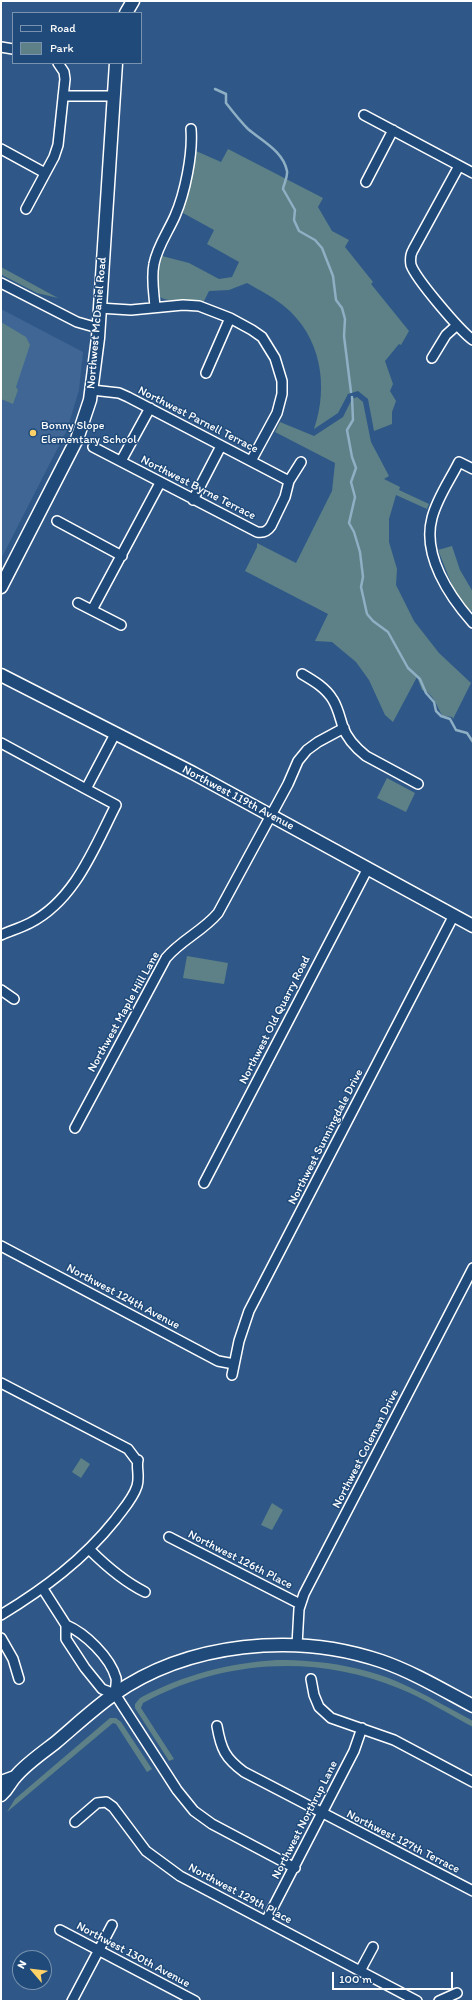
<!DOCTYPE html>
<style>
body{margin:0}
#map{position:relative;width:474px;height:2002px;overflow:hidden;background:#2f5888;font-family:Itim,sans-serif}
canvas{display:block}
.frame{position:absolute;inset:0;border:2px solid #fff;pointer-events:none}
.legend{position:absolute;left:12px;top:12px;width:130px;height:52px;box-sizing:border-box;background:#1f4a7a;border:1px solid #7992af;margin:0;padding:5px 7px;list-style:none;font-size:12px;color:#fff}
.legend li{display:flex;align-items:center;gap:8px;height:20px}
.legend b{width:20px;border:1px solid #7992af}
.north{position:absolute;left:12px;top:1950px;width:40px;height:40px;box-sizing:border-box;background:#1f4a7a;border:1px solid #7992af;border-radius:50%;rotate:298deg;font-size:11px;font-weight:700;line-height:16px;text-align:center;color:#fff}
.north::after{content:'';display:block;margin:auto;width:14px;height:18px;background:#ffd166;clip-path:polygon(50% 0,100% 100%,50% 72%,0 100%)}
.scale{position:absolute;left:332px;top:1972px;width:121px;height:18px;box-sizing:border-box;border:2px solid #fff;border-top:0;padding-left:5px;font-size:12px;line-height:14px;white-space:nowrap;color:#fff;-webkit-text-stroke:3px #1f4a7a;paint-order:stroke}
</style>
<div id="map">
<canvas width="474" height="2002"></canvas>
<div class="frame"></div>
<ul class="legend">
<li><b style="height:5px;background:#1f4a7a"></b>Road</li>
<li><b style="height:11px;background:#5d8186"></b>Park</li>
</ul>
<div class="north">N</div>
<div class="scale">100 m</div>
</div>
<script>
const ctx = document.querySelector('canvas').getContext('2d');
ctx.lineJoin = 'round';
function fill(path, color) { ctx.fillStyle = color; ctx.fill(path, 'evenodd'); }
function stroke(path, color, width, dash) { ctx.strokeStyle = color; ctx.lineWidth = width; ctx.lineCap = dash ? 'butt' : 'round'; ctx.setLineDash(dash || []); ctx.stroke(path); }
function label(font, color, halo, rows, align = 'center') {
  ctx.font = font + ' Itim,sans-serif'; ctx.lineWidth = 3; ctx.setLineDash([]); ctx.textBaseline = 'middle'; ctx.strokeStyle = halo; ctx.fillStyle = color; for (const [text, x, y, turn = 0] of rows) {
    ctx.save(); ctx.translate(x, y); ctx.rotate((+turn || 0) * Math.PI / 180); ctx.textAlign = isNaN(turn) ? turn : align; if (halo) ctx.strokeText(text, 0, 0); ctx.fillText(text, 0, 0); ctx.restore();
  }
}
const built = new Path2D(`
 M 1,309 L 83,352 L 79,390 L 67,430 L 2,557 Z`);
const green = new Path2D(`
 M 228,149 L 323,198 L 318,207 L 332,231 L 349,240 L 345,247 L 373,282 L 371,284 L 409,331 L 401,345 L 399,344 L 385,361 L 393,384 L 390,391 L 396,401 L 392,412 L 392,424 L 374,431 L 368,399 L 358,391 L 348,394 L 338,413 L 314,429 C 329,386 321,336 284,306 C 272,296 259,290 247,283 L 229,290 L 209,291 L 203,303 C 193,301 165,302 160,297 L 158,275 L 162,256 L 189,263 L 219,279 L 232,277 L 239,262 L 207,244 L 214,230 L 183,213 L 196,151 L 221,162 Z
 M 1,267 L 58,298 L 37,293 L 4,276 L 1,274 Z
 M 1,322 L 26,337 L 30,345 L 16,387 L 18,390 L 13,404 L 1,399 Z
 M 357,397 L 363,402 L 371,442 L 389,476 L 384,479 L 400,487 L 399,490 L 429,504 L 427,509 L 396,495 L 389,519 L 389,542 L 397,569 L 396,585 L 414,621 L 439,653 L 471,683 L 453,719 L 452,717 L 443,716 C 436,707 435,694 422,690 L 417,677 L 393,722 L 385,715 L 369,680 L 356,662 L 332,642 L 315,641 L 328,614 L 245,571 L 257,547 L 257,543 L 296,563 L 332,491 L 335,463 L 275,432 L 280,422 L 314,436 L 343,417 L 352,399 Z
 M 452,546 L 460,570 L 473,592 L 473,609 L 470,612 L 454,590 L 438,550 Z
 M 387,778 L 415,793 L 406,812 L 377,798 Z
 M 187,956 L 228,963 L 224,984 L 183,978 Z
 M 81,1458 L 90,1464 L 81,1478 L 72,1472 Z
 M 272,1503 L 283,1510 L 272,1530 L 261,1525 Z
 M 277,1660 C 323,1660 370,1667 411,1688 C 432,1698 452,1710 473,1721 L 473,1727 C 448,1714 424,1698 398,1688 C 314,1654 222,1660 143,1703 L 141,1708 L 174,1759 L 169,1761 L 135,1708 L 135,1704 L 140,1698 C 183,1675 228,1663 277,1660 Z
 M 110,1718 L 116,1718 L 121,1722 L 152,1769 L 147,1772 L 116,1724 L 113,1723 L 7,1812 L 15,1799 Z`);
const stream = new Path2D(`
 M 215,89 L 226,94 L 226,103 C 233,112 240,121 248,129 C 262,141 283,151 287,171 C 288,177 284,183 283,189 L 295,210 L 294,220 L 299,231 L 315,240 L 322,248 L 333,276 L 336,300 L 342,308 L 345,319 L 344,336 L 351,392
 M 352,397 L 353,420 L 347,430 L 352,457 L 356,468 L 351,482 L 355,497 L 349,523 L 354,532 L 360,552 L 363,577 L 361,587 L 367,614 L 373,621 L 388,632 L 408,668 L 420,679 L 426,693 L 434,702 L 436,711 L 441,716 L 450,719 L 456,730 L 467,733 L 473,742`);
const street = new Path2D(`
 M 1,47 L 13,49
 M 63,96 L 114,96
 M 364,115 L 473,173
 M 1,149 L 45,173
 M 459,166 L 413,250 C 410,255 410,259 411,265 C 416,279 460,331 473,340
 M 366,182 L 393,130
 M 26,209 L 54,157 L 58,145 L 65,79 L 64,72 L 58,63
 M 1,283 L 77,322 L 98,328
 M 155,307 C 154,293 151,278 154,264 C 157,247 168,232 175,216 C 185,193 193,154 191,129
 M 99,308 L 131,310 L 183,305 L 199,306 L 230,318 L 252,330 L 262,337 L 275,358 L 282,381 L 282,394 L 277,413 L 251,461
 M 432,358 L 446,335 L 456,326
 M 206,373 L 230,318
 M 92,390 L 119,393 L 128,397 L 289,481
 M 93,447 L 257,532 C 263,533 267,532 271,526 L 285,497 L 289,481 L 301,462
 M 121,461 L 150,408
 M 473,469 L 459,462 C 450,480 437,498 432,518 C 422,555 449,596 473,623
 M 193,500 L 221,446
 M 57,521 L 122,556
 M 78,603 L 121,625
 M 92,610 L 160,483
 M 302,674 C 314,681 326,688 333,700 C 338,708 340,718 343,727 C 347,739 356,748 366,756 L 418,784
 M 1,743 L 86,789
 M 1,935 C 10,931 20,928 30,923 C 75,900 94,848 116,805 L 86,789 L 115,734
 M 1,990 L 14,999
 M 75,1128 L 166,958 C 181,940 203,931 218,913 L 288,784 L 298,761 L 307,750 L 318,742 L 344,728
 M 204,1183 L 368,868
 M 1,1246 L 218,1361 L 234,1364
 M 232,1375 L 239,1341 L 249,1311 L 454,915
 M 1,1383 L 128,1449 L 137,1461
 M 169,1537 L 300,1604
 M 90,1550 C 107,1567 123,1581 145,1592
 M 43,1589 L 66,1625 L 66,1639 L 85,1668 L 102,1689 L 115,1694 L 177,1790 L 194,1811 L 212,1824 L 295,1868
 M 1,1615 C 45,1588 83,1560 115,1520 C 123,1509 133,1499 137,1486 C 140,1477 136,1466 138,1460
 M 66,1625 C 85,1633 110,1657 116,1678 C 117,1683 115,1689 115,1694
 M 1,1638 L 13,1659 L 19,1679
 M 297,1645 L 299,1609 L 304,1594 L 473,1268
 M 311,1679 L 314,1695 L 319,1707 L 331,1718 L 394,1740 L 473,1782
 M 217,1726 C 221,1749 225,1758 244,1772 L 473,1891
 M 75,1822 L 97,1803 L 106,1802 L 113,1807 L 146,1851 L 180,1876 L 417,2001
 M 266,1921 L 354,1751 L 362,1728
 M 60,1930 L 195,2001
 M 360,1971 L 373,1947
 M 72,2001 L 112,1925
 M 439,2001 L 457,1993`);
const secondary = new Path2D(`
 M 126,13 L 133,1
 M 1,587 L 77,439 L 90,400 L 98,338 L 116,63
 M 1,675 L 193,773 L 473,926
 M 1,1782 L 15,1777
 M 1,1795 C 10,1787 9,1783 16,1776 C 26,1764 42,1753 55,1743 C 74,1727 93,1709 113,1695 C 188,1642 296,1632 381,1661 C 413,1672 443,1690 473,1706`);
const markers = [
 [33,433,4,"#ffd166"]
];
const streetNames = [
 ["Northwest McDaniel Road",97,323,-85],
 ["Northwest Parnell Terrace",198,420,27],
 ["Northwest Byrne Terrace",198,488,27],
 ["Northwest 119th Avenue",238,798,28],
 ["Northwest Maple Hill Lane",124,1012,-61],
 ["Northwest Old Quarry Road",275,1020,-63],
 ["Northwest Sunningdale Drive",326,1137,-63],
 ["Northwest 124th Avenue",123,1297,28],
 ["Northwest Coleman Drive",366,1449,-63],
 ["Northwest 126th Place",240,1560,27],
 ["Northwest Northrup Lane",305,1820,-63],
 ["Northwest 127th Terrace",403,1842,27],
 ["Northwest 129th Place",240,1894,28],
 ["Northwest 130th Avenue",133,1955,28]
];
const poiNames = [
 ["Bonny Slope",41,426],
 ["Elementary School",41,440]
];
fill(built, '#3f6694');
fill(green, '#5d8186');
stroke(stream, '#8eafc4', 2.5);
stroke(street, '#fff', 12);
stroke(secondary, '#fff', 15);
stroke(street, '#1f4a7a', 9);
stroke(secondary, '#1f4a7a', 12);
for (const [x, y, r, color] of markers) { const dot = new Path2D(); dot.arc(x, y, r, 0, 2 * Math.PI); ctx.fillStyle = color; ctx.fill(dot); stroke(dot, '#1f4a7a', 1.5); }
label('12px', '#fff', '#1f4a7a', streetNames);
label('12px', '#fff', '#1f4a7a', poiNames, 'left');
</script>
